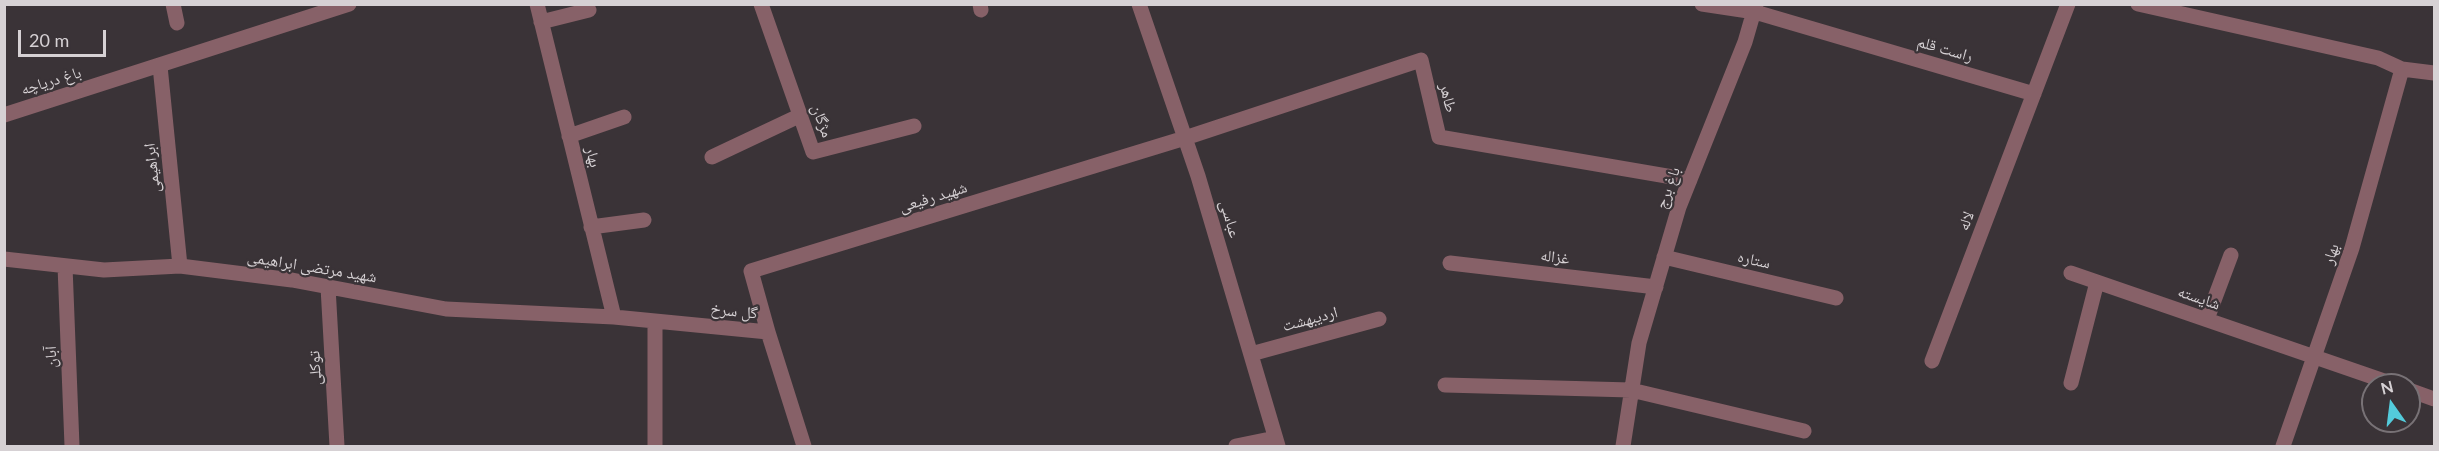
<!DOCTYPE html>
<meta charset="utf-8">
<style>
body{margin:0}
#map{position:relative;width:2439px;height:451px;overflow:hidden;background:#3a3337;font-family:Lato,sans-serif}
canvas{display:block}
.frame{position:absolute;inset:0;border:6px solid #d6d1d4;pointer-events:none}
.north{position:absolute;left:2361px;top:373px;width:60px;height:60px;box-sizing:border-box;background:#3a3337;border:2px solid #787276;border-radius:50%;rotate:346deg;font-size:16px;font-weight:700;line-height:24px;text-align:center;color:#d6d1d4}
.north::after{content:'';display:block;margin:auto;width:21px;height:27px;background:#53cbdb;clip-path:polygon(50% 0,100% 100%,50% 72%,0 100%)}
.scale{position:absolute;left:18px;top:30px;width:88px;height:27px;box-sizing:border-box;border:3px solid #d6d1d4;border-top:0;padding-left:8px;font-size:18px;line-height:21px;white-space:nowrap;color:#d6d1d4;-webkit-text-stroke:4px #3a3337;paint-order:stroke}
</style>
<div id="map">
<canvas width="2439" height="451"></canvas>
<div class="frame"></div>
<div class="north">N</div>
<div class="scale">20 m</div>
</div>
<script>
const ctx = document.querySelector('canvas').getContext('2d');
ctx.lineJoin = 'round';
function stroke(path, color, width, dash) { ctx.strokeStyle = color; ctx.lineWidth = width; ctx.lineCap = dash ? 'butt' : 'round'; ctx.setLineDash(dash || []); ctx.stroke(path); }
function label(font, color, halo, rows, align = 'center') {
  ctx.font = font + ' Lato,"Noto Naskh Arabic",sans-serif'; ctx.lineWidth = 4.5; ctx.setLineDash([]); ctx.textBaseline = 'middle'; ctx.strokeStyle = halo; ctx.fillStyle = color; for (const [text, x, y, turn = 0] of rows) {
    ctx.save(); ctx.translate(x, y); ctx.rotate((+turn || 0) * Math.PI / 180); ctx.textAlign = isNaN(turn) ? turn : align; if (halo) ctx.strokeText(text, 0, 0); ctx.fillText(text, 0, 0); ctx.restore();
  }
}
const minor = new Path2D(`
 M 173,4 L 177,23
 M 537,4 L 614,317
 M 761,4 L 813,152 L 914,126
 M 980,4 L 981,10
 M 1139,4 L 1198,176 L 1278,446
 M 1702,4 L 1755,12 L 2034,94
 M 2138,4 L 2378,58 L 2402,69 L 2434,73
 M 541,22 L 589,10
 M 160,66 L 180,266
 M 4,115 L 349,4
 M 569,136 L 624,117
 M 712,157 L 801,115
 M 591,227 L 644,220
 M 1664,257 L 1836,298
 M 4,259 L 104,270 L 180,266 L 292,280 L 446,309 L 614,317 L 768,332 L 804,446
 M 1450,263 L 1656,287
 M 65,266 L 72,446
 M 2071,273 L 2396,385
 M 328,287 L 337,446
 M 2207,319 L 2231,255
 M 768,332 L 751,271 L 1185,138 L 1421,60 L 1439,137 L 1690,180
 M 1251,354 L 1379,319
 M 1932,361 L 2068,4
 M 2071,383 L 2097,282
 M 1445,385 L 1631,390 L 1804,431
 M 2409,390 L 2434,399
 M 655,446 L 655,321
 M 1236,446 L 1275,438
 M 1623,446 L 1639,343 L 1679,207 L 1745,42 L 1756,4
 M 2283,446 L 2352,248 L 2402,69`);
const streetNames = [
 ["راست قلم",1945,49,16],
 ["باغ دریاچه",51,81,-17],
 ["طاهر",1448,98,77],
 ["مژگان",822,121,70],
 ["بهار",593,157,76],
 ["ابراهیمی",152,168,-96],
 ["باغ برج",1668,188,-70],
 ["شهید رفیعی",933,197,-17],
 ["عباسی",1230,219,74],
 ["لاله",1966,221,-69],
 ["بهار",2331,254,-72],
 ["غزاله",1555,257,7],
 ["ستاره",1754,260,13],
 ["شهید مرتضی ابراهیمی",312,267,9],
 ["شایسته",2199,298,19],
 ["گل سرخ",734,311,6],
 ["اردیبهشت",1310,319,-15],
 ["آبان",51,357,-92],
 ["توکلی",315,368,-93]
];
stroke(minor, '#876168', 15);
label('16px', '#d6d1d4', '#3a3337', streetNames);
</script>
